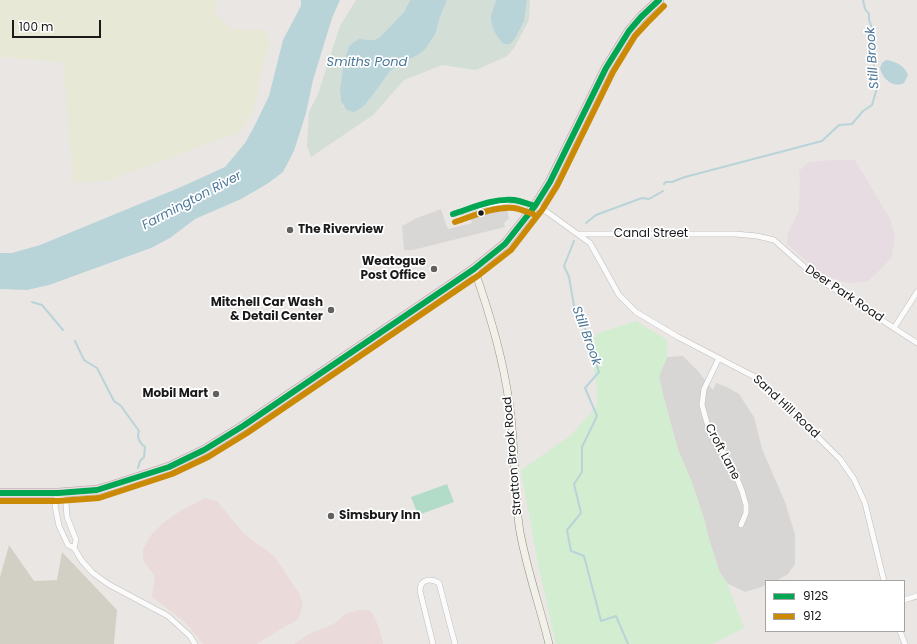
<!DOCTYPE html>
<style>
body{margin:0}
#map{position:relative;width:917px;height:644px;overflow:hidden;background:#e9e6e3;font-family:Poppins,sans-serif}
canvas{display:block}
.legend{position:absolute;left:765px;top:580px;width:140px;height:52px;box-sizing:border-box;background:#fff;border:1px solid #a3a3a3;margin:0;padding:5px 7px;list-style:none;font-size:12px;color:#1a1a1a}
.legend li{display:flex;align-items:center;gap:8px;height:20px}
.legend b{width:20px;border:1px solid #a3a3a3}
.scale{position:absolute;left:12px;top:20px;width:89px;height:18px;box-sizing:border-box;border:2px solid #1a1a1a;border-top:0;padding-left:5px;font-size:12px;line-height:14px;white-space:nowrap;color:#1a1a1a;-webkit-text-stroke:3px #fff;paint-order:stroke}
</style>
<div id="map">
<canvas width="917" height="644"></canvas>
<ul class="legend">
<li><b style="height:5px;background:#00a651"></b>912S</li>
<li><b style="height:5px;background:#cb8a05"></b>912</li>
</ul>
<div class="scale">100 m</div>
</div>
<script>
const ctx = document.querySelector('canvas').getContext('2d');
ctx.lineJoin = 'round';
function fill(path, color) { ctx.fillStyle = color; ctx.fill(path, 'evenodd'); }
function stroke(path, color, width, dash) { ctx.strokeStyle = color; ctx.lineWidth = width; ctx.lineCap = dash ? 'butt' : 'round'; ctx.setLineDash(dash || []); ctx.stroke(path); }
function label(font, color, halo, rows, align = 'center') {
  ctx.font = font + ' Poppins,sans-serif'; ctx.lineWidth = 3.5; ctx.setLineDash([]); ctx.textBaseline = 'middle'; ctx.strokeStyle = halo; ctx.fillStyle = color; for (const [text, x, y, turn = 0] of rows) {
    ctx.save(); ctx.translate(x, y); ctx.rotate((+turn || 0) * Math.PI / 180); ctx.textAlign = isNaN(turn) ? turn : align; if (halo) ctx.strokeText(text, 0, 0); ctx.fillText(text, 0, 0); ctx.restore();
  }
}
const residential = new Path2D(`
 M 683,356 L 697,370 L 713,390 L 716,383 L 727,387 L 739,394 L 754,417 L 762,449 L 785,502 L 795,534 L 795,564 L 788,574 L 776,581 L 766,581 L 766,585 L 761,587 L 745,592 L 727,583 L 719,571 L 709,539 L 704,519 L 691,480 L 678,450 L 663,395 L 659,376 L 667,357 Z`);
const commercial = new Path2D(`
 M 205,498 L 217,501 L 244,534 L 274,556 L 300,595 L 303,605 L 298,619 L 256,644 L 203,644 L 185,622 L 152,597 L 155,576 L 143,561 L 143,549 L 151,535 L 163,523 L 180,511 Z
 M 360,610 L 371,611 L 378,625 L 383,644 L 294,644 L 311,633 L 334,624 L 345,614 Z`);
const industrial = new Path2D(`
 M 834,160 L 855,160 L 890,219 L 895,236 L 892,256 L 885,265 L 868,281 L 848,283 L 823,275 L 787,244 L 787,235 L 799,211 L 800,182 L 799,171 L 809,162 Z`);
const construction = new Path2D(`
 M 9,545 L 34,581 L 57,580 L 62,552 L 117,610 L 114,644 L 0,644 L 0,577 Z`);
const farmland = new Path2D(`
 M 0,0 L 219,0 L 214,11 L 231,29 L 264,30 L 270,45 L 262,70 L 255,108 L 240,132 L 107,181 L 73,183 L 63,62 L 0,57 Z`);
const wetland = new Path2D(`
 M 356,0 L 410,0 L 404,12 L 380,37 L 375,40 L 364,39 L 344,61 L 340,90 L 341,102 L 343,107 L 364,106 L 378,88 L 390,71 L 394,68 L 419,54 L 432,40 L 435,35 L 440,17 L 447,0 L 496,0 C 495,5 492,10 491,16 C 491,25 497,39 504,44 L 514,40 L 527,0 L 530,0 L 529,20 L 514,48 L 507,56 L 476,70 L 442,65 L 404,80 L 373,115 L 311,157 L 307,146 L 309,112 L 318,94 L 340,26 Z`);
const park = new Path2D(`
 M 636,321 L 667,340 L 667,357 L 659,376 L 663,395 L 678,450 L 691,480 L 704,519 L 709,539 L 719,571 L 727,583 L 744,628 L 712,644 L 556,644 L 537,559 L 521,470 L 570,436 L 597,407 L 597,388 L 590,346 L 596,334 Z`);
const pitch = new Path2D(`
 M 447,484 L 454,502 L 418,515 L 411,497 Z`);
const parking = new Path2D(`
 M 441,209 L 447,227 L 449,229 L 472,223 L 471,219 L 476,216 L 507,209 L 509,218 L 504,223 L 505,227 L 413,250 L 404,250 L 402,226 L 417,218 Z`);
const water = new Path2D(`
 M 301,0 L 340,0 L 332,18 L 313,80 L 306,113 L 294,151 L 283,172 L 267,184 L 241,199 L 195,219 L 170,238 L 151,248 L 49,285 L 27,290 L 0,289 L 0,253 L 12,253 L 40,245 L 181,187 L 225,167 L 245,143 L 255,125 L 269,96 L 283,40 L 301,6 Z
 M 410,0 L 447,0 L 440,17 L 435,35 L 425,49 L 419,54 L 394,68 L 390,71 L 378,88 L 364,106 L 354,112 L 347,110 L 341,102 L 340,90 L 344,61 L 350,45 L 359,39 L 375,40 L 380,37 L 404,12 Z
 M 496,0 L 527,0 L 524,21 L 514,40 L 510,44 L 504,44 C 497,39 490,25 491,16 C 492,10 495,5 496,0 Z
 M 886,60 C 895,61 905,66 908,75 L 904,83 C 893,89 882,78 880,68 L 882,63 Z`);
const stream = new Path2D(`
 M 664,184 L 666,182 L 672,182 L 685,177 L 822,141 L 839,125 L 852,124 L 863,111 L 872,105 L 877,88 L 877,77 L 874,73 L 874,62 L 871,35 L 872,28 L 869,20 L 869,14 L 865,9 L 863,0
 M 586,223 L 596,215 L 642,198 L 649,199 L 663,191
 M 574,241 L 564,266 L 569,277 L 574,306 L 580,312 L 599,372 L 585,388 L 597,416 L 582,447 L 582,472 L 574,484 L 581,513 L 567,530 L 571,551 L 584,556 L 601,621 L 616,616 L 628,644
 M 32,302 L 42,305 L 63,330
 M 75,341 L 84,360 L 97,368 L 114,401 L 121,406 L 139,431 C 136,438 140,443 145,447 L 144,457 L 140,461 L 138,468`);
const street = new Path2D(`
 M 453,214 L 485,205 L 515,200 L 535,206 L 547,212 L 590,243 L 619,295 L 636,312 L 678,337 L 753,376 L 769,389 L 840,459 L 854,479 L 865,503 L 884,581
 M 578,234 L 735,234 L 757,236 L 774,240 L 817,278 L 917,343
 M 894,328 L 917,292
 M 719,358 L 704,389 L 702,405 L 707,423 L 734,471 L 742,491 L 746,505 L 746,513 L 741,525
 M 58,493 L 55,506 L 59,526 L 68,545 L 74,548 L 82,561 L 93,573 L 108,584 L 168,616 L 190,636 L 195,644
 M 58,493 L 66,503 L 67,517 L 76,540 L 74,548
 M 904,600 L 917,596
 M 900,631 L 905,644
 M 433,644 L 420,591 C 420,579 430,578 439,583 L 455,644`);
const secondary = new Path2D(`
 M 474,269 C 489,311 503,358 509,402 C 516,445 513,489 520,532 C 527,570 540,607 549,644`);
const highway = new Path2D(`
 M 0,493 L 58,493 L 97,490 L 111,486 L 169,467 L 204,450 L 243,426 L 474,269 L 505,244 L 535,206 L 550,182 L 606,68 L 629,31 L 641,17 L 659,0`);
const bus1 = new Path2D(`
 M 453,214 C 472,208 493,198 514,200 C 521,201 528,204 535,206
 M 0,493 L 58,493 L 97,490 L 169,467 L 204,450 L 243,426 L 474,269 L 505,244 L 535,206 L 550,182 L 606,68 L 629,31 L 641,17 L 659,0`);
const bus2 = new Path2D(`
 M 455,222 C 473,216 495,206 514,208 C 521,209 527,212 533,214
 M 0,501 L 58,501 L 99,498 L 172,474 L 208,457 L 247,433 L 479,275 L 511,250 L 542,210 L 557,186 L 613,72 L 635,36 L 647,23 L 664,6`);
const markers = [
 [481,213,3.5,"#1a1a1a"],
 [290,230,4,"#626160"],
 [434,269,4,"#626160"],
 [331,310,4,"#626160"],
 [216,394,4,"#626160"],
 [331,516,4,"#626160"]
];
const poiNames = [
 ["The Riverview",298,230,"left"],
 ["Weatogue",426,262],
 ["Post Office",426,276],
 ["Mitchell Car Wash",323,303],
 ["& Detail Center",323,317],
 ["Mobil Mart",208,394],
 ["Simsbury Inn",339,516,"left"]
];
const streetNames = [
 ["Canal Street",651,234],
 ["Deer Park Road",844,294,34],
 ["Sand Hill Road",786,407,43],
 ["Croft Lane",722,452,62],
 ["Stratton Brook Road",513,456,-95]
];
const waterNames = [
 ["Still Brook",873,58,-94],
 ["Smiths Pond",367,63],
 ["Farmington River",192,201,-28],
 ["Still Brook",586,336,70]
];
fill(residential, '#d8d6d4');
fill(commercial, '#eadad9');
fill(industrial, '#e6dce2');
fill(construction, '#d2d0c5');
fill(farmland, '#e8e8d7');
fill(wetland, '#d2ded6');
fill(park, '#d2edd0');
fill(pitch, '#b2dcc8');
fill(parking, '#d9d7d6');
fill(water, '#b9d4d9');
stroke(stream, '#b9d4d9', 2);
stroke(street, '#c0bebd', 6);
stroke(secondary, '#908f7d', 8);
stroke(highway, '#ba9da7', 10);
stroke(street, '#fcfbfb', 5);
stroke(secondary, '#f2f1e9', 7);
stroke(highway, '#e7dee0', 9);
stroke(bus1, '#00a651', 6);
stroke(bus2, '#cb8a05', 6);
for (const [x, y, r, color] of markers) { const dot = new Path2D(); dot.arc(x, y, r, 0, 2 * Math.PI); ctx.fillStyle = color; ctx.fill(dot); stroke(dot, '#fff', 1.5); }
label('bold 12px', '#1a1a1a', '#fff', poiNames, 'right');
label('12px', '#1a1a1a', '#fff', streetNames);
label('italic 13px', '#4e7899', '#fff', waterNames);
</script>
